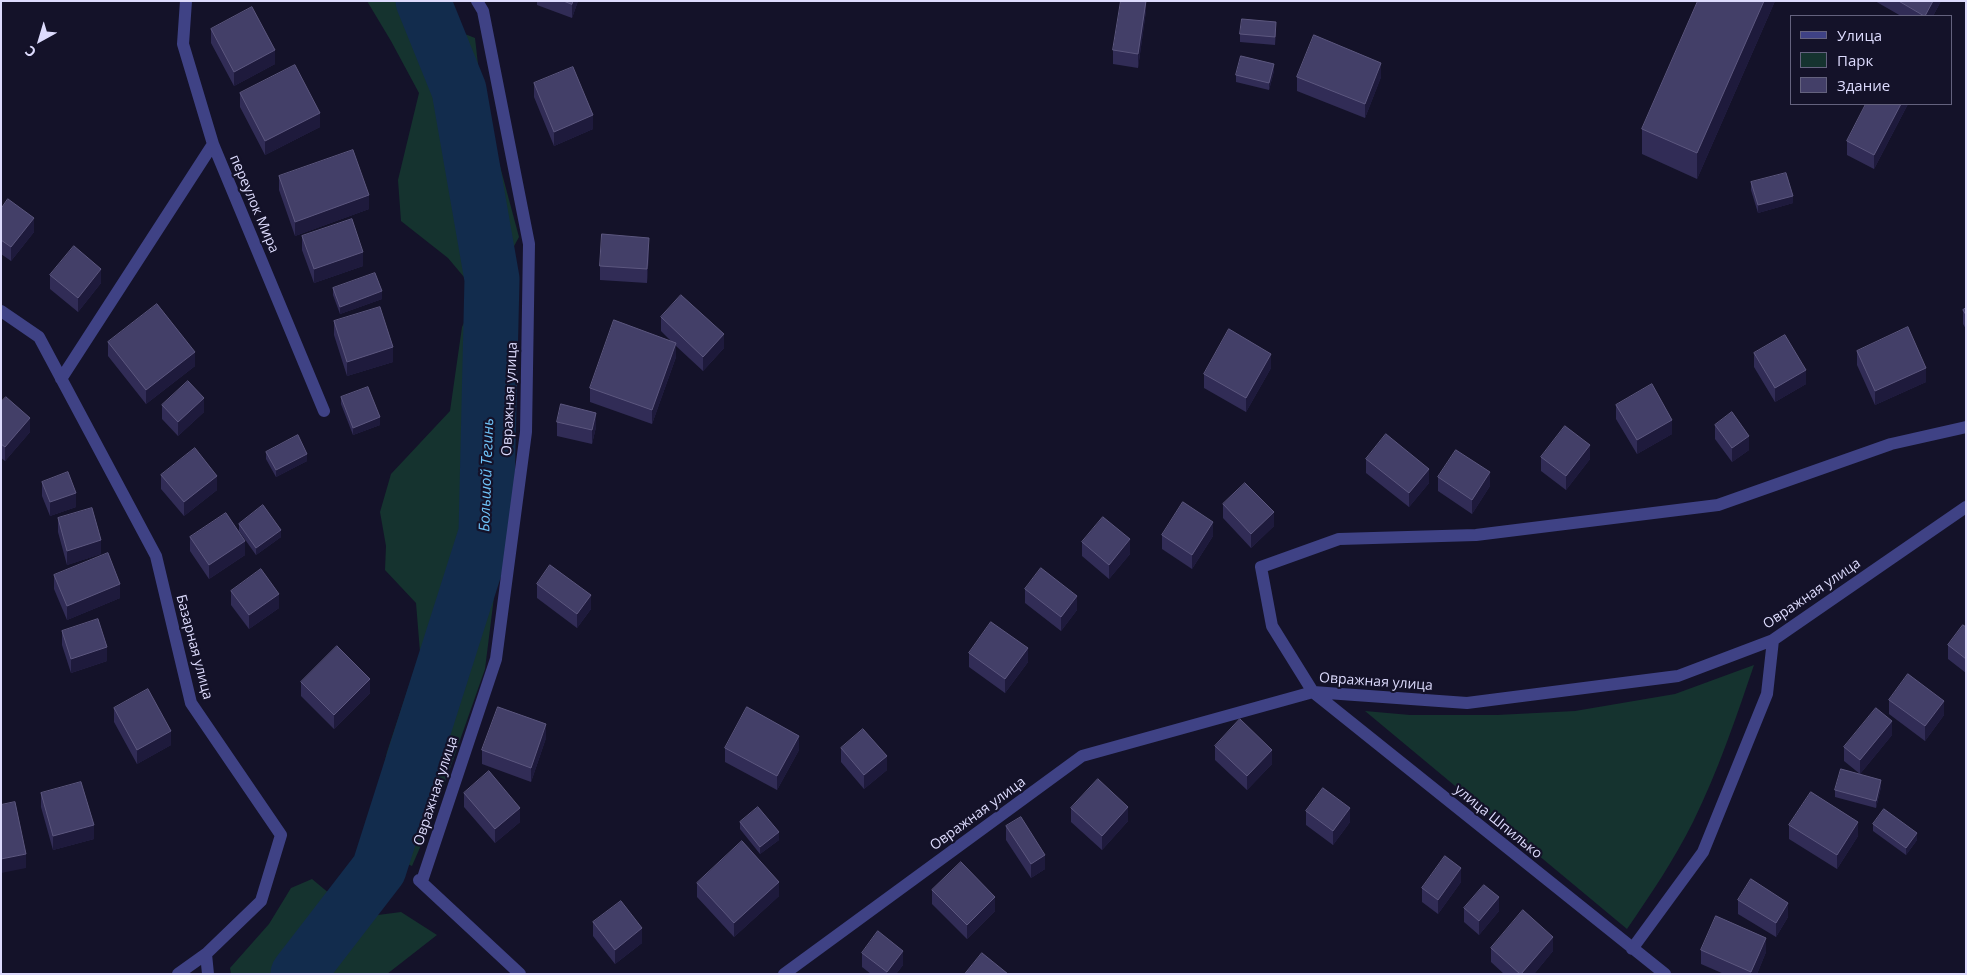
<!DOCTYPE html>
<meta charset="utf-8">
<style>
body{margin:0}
#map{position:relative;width:1967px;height:975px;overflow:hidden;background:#141229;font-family:"Open Sans",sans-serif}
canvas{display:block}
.frame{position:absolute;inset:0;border:2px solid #dddbfd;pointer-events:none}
.legend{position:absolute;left:1790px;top:15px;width:162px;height:90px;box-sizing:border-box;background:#141229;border:1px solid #64627e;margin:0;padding:6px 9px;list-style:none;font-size:15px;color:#dddbfd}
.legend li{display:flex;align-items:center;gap:10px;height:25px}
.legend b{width:25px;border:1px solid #64627e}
.north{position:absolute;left:15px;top:15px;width:50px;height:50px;-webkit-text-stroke:4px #141229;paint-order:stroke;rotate:219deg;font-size:14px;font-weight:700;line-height:20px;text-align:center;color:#dddbfd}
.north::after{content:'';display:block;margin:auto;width:18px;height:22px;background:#dddbfd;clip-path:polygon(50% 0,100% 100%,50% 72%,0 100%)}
</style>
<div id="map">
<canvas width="1967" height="975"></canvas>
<div class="frame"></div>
<ul class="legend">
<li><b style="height:6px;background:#3f4285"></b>Улица</li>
<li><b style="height:14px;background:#15332f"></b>Парк</li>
<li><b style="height:14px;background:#433f68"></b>Здание</li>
</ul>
<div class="north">С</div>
</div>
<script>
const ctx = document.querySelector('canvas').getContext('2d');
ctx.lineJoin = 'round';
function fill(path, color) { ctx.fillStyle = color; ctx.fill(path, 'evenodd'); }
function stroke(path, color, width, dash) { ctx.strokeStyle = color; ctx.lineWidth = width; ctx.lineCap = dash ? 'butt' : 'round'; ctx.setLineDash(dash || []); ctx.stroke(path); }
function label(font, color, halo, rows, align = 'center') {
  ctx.font = font + ' "Open Sans",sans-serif'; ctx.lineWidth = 4.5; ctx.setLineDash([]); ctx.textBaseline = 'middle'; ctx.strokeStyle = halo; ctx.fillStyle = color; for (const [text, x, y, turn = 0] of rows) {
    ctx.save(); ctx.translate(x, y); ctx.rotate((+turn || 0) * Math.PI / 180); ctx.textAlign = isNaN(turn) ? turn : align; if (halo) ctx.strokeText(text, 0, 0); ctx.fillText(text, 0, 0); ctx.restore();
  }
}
const green = new Path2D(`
 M 367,1 L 440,1 L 447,27 L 475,38 L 482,99 L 519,237 L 506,261 L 469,283 L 448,258 L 401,221 L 398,180 L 419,93 L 391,41 Z
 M 473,303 L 508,338 L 515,363 L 510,469 L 485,669 L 432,820 L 412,866 L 391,857 L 405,816 L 379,787 L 387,752 L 420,652 L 416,603 L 385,570 L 386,546 L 380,512 L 391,474 L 450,411 L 462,327 Z
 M 1754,665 C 1736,718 1718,771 1693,822 C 1674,860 1651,894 1627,929 L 1365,711 L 1410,715 L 1497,715 L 1575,711 L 1675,694 Z
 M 312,879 L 330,894 L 325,918 L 355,918 L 401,912 L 437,935 L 387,974 L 231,974 L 230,968 L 269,924 L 291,888 Z`);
const river = new Path2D(`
 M 298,974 L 379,869 L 486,533 L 492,279 L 459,90 L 423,1`);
const minor = new Path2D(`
 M 186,1 L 183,44 L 213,144 L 324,411
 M 1,311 L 39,337 L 156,556 L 191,703 L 281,835 L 261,901 L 206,954 L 178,974
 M 61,379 L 213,144
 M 419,880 L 520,974
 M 422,881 L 496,659 L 526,432 L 529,244 L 483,11 L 477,1
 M 1632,949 L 1703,852 L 1767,694 L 1773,640
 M 206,954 L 208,974
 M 784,974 L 1082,756 L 1313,692 L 1467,703 L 1678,676 L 1773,640 L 1966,507
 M 1665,974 L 1313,692 L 1272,626 L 1261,567 L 1339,539 L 1476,535 L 1718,505 L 1891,444 L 1966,427`);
const wall = new Path2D(`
 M 537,1 L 578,1 L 572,18 L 537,5 Z
 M 1146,1 L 1146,11 L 1138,68 L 1113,64 L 1113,50 Z
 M 1698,1 L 1775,1 L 1697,179 L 1642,154 L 1642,129 Z
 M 1875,1 L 1941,1 L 1933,16 L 1901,16 Z
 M 211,29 L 275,64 L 234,86 L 211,43 Z
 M 1276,29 L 1275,45 L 1240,42 L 1240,34 Z
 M 1274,71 L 1269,90 L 1236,82 L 1236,75 Z
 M 1297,77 L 1381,77 L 1365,118 L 1297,91 Z
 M 534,83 L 593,129 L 554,146 L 534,97 Z
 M 240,93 L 320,127 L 265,155 L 240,107 Z
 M 1908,104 L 1874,169 L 1847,155 L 1847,141 Z
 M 279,176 L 369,209 L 295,236 L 279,190 Z
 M 1751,182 L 1793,203 L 1758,213 L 1751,190 Z
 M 1,209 L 34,232 L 11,261 L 1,254 Z
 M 302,236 L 363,266 L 314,283 L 302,250 Z
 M 649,252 L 647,283 L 600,280 L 600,266 Z
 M 50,275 L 101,283 L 78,312 L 50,289 Z
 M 333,288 L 382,299 L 340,314 L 333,295 Z
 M 1966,308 L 1966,329 L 1963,324 L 1963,310 Z
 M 661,317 L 724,348 L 703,371 L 676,346 L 676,357 L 652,424 L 590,402 L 590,388 L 671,341 L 661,331 Z
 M 334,321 L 393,362 L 347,376 L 334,335 Z
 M 108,342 L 195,366 L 146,404 L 108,356 Z
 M 1857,351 L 1926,382 L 1875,405 L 1857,365 Z
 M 1754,353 L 1806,384 L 1775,402 L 1754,367 Z
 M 1271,368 L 1246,412 L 1204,388 L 1204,374 Z
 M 341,397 L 380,425 L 353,435 L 341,404 Z
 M 1,402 L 30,432 L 5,461 L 1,458 Z
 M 162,405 L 204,412 L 178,436 L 162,419 Z
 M 1616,405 L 1672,434 L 1637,454 L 1616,419 Z
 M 557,422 L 596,427 L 592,444 L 557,436 Z
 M 1715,425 L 1749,450 L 1732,462 L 1715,439 Z
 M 266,452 L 307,461 L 276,477 L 266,459 Z
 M 1541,457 L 1590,459 L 1566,490 L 1541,471 Z
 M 1366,459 L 1429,483 L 1409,507 L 1366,473 Z
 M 161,475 L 217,490 L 184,516 L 161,489 Z
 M 1438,477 L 1490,486 L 1472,514 L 1438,491 Z
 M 42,482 L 76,507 L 50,516 L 42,496 Z
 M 1223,504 L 1274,526 L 1251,548 L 1223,518 Z
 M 58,518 L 101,554 L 67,565 L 58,532 Z
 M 239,524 L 281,537 L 256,555 L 239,531 Z
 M 1162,535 L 1213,536 L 1192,569 L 1162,549 Z
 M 190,537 L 245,555 L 209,579 L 190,551 Z
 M 1082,542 L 1130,554 L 1109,579 L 1082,556 Z
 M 54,575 L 120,598 L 67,620 L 54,589 Z
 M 537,584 L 591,609 L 577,628 L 537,598 Z
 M 1025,589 L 1077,610 L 1061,631 L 1025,603 Z
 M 231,591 L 279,608 L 249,629 L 231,605 Z
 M 1966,627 L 1966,673 L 1948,659 L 1948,645 Z
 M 62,631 L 107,661 L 71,673 L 62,645 Z
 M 969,653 L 1028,662 L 1005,693 L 969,667 Z
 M 301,682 L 370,693 L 334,729 L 301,696 Z
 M 1889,700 L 1944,715 L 1925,741 L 1889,714 Z
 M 114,708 L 171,745 L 137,764 L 114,722 Z
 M 1892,735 L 1860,774 L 1844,761 L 1844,747 Z
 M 546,738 L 531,782 L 482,764 L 482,750 Z
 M 1215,746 L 1272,764 L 1247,790 L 1215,760 Z
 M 725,748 L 799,750 L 777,790 L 725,762 Z
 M 841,748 L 887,770 L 864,789 L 841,762 Z
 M 1881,787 L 1876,808 L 1835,797 L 1835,790 Z
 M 41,793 L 94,839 L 53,850 L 41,807 Z
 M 464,793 L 520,822 L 495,843 L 464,807 Z
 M 1071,808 L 1128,821 L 1102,850 L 1071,822 Z
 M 1306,811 L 1350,822 L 1333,845 L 1306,825 Z
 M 740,822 L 779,840 L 760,854 L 740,829 Z
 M 1873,824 L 1917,840 L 1906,855 L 1873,831 Z
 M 1789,825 L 1858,836 L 1837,869 L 1789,839 Z
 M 1006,826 L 1045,869 L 1031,878 L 1006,840 Z
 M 1461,882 L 1438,914 L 1422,902 L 1422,888 Z
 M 697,883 L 779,896 L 734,937 L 697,897 Z
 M 932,890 L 995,911 L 967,939 L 932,904 Z
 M 1738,900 L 1788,917 L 1776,937 L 1738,914 Z
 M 1464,908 L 1499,911 L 1479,935 L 1464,922 Z
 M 593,922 L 642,943 L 615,964 L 593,936 Z
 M 1491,948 L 1553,951 L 1534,974 L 1504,974 L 1491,962 Z
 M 1701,950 L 1766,952 L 1757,974 L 1724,974 L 1701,964 Z
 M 862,953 L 903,965 L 896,974 L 871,974 L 862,967 Z`);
const shadedWall = new Path2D(`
 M 573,1 L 578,1 L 572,18 L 572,4 Z
 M 1146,1 L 1146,11 L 1138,68 L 1138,54 Z
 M 1764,1 L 1775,1 L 1697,179 L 1697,153 Z
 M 1933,1 L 1941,1 L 1933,16 L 1925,16 Z
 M 275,50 L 275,64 L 234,86 L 234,72 Z
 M 1381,63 L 1381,77 L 1365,118 L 1365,104 Z
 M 1274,64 L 1274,71 L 1269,90 L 1269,83 Z
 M 1901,104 L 1908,104 L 1874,169 L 1874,155 Z
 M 320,113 L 320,127 L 265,155 L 265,141 Z
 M 593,115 L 593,129 L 554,146 L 554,132 Z
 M 369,195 L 369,209 L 295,236 L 295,222 Z
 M 1793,196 L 1793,203 L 1758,213 L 1758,205 Z
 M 34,218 L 34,232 L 11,261 L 11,247 Z
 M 649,238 L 649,252 L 647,283 L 647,269 Z
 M 363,252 L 363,266 L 314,283 L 314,269 Z
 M 101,269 L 101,283 L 78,312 L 78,298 Z
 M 382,291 L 382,299 L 340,314 L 340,307 Z
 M 724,334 L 724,348 L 703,371 L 703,357 Z
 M 676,343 L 676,357 L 652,424 L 652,410 Z
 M 393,347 L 393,362 L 347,376 L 347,362 Z
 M 195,352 L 195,366 L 146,404 L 146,390 Z
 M 1271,354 L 1271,368 L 1246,412 L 1246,398 Z
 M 1926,368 L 1926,382 L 1875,405 L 1875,391 Z
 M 1806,370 L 1806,384 L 1775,402 L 1775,388 Z
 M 204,398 L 204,412 L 178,436 L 178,422 Z
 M 596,413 L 596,427 L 592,444 L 592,430 Z
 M 380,417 L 380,425 L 353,435 L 353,428 Z
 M 30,418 L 30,432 L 5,461 L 5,447 Z
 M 1672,420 L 1672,434 L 1637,454 L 1637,440 Z
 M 1749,436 L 1749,450 L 1732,462 L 1732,448 Z
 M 1590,445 L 1590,459 L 1566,490 L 1566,476 Z
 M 307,454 L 307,461 L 276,477 L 276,470 Z
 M 1429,469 L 1429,483 L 1409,507 L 1409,493 Z
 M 1490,472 L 1490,486 L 1472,514 L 1472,500 Z
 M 217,476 L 217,490 L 184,516 L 184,502 Z
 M 76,493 L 76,507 L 50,516 L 50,502 Z
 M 1274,512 L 1274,526 L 1251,548 L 1251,534 Z
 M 1213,522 L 1213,536 L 1192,569 L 1192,555 Z
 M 281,530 L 281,537 L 256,555 L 256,548 Z
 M 1130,539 L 1130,554 L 1109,579 L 1109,565 Z
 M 101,540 L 101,554 L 67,565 L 67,551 Z
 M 245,541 L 245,555 L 209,579 L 209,565 Z
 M 120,584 L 120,598 L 67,620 L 67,606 Z
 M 279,594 L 279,608 L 249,629 L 249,615 Z
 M 591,595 L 591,609 L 577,628 L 577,614 Z
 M 1077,596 L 1077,610 L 1061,631 L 1061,617 Z
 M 107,647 L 107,661 L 71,673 L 71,659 Z
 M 1028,648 L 1028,662 L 1005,693 L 1005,679 Z
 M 370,679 L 370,693 L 334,729 L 334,715 Z
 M 1944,701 L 1944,715 L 1925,741 L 1925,726 Z
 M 1892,721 L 1892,735 L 1860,774 L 1860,760 Z
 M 546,724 L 546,738 L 531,782 L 531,768 Z
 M 171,731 L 171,745 L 137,764 L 137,750 Z
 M 799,736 L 799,750 L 777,790 L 777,776 Z
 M 1272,750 L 1272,764 L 1247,790 L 1247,776 Z
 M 887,756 L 887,770 L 864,789 L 864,775 Z
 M 1881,780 L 1881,787 L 1876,808 L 1876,801 Z
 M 1128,807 L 1128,821 L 1102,850 L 1102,836 Z
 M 520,808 L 520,822 L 495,843 L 495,829 Z
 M 1350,808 L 1350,822 L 1333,845 L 1333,831 Z
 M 1858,822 L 1858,836 L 1837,869 L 1837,855 Z
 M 94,825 L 94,839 L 53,850 L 53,836 Z
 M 779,832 L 779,840 L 760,854 L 760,847 Z
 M 1917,833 L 1917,840 L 1906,855 L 1906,848 Z
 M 26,854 L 26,868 L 1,873 L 1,859 Z
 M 1045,855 L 1045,869 L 1031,878 L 1031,864 Z
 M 1461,868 L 1461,882 L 1438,914 L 1438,900 Z
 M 779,882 L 779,896 L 734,937 L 734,923 Z
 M 995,897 L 995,911 L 967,939 L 967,925 Z
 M 1499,897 L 1499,911 L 1479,935 L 1479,921 Z
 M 1788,903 L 1788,917 L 1776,937 L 1776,923 Z
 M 642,928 L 642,943 L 615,964 L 615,950 Z
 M 1553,937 L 1553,951 L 1534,974 L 1521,974 Z
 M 1766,938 L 1766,952 L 1757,974 L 1751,974 L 1751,972 Z
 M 903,951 L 903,965 L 896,974 L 887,974 L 887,972 Z`);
const building = new Path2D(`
 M 564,1 L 573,1 L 572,4 Z
 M 1121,1 L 1146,1 L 1138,54 L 1113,50 Z
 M 1698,1 L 1764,1 L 1697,153 L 1642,129 Z
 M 1899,1 L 1933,1 L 1925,16 Z
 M 252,7 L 275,50 L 234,72 L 211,29 Z
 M 1242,19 L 1276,22 L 1275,37 L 1240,34 Z
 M 1314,35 L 1381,63 L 1365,104 L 1297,77 Z
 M 1241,56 L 1274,64 L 1269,83 L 1236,75 Z
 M 295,65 L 320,113 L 265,141 L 240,93 Z
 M 573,67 L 593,115 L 554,132 L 534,83 Z
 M 1866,104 L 1901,104 L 1874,155 L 1847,141 Z
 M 353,150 L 369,195 L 295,222 L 279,176 Z
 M 1786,173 L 1793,196 L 1758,205 L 1751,182 Z
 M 8,199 L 34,218 L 11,247 L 1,240 L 1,209 Z
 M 352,219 L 363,252 L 314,269 L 302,236 Z
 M 602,234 L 649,238 L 647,269 L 600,266 Z
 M 74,246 L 101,269 L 78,298 L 50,275 Z
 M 375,273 L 382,291 L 340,307 L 333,288 Z
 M 681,295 L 724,334 L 703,357 L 661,317 Z
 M 157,304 L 195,352 L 146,390 L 108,342 Z
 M 380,307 L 393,347 L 347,362 L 334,321 Z
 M 1966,308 L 1966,315 L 1963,310 Z
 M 614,320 L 676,343 L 652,410 L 590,388 Z
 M 1908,327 L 1926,368 L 1875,391 L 1857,351 Z
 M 1229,329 L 1271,354 L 1246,398 L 1204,374 Z
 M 1785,335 L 1806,370 L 1775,388 L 1754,353 Z
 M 188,381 L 204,398 L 178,422 L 162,405 Z
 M 1652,384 L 1672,420 L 1637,440 L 1616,405 Z
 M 368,387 L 380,417 L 353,428 L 341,397 Z
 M 6,397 L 30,418 L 5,447 L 1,444 L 1,402 Z
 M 561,404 L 596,413 L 592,430 L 557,422 Z
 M 1732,412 L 1749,436 L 1732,448 L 1715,425 Z
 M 1565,426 L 1590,445 L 1566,476 L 1541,457 Z
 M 1386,434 L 1429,469 L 1409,493 L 1366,459 Z
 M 298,435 L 307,454 L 276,470 L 266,452 Z
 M 195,448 L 217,476 L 184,502 L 161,475 Z
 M 1456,450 L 1490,472 L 1472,500 L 1438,477 Z
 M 68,472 L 76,493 L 50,502 L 42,482 Z
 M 1245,483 L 1274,512 L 1251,534 L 1223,504 Z
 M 1183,502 L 1213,522 L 1192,555 L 1162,535 Z
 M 263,505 L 281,530 L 256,548 L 239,524 Z
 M 92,508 L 101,540 L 67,551 L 58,518 Z
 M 226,513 L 245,541 L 209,565 L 190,537 Z
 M 1103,517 L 1130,539 L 1109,565 L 1082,542 Z
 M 108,553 L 120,584 L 67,606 L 54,575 Z
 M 550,565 L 591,595 L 577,614 L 537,584 Z
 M 1041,568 L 1077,596 L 1061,617 L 1025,589 Z
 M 261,569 L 279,594 L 249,615 L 231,591 Z
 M 98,619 L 107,647 L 71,659 L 62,631 Z
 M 991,622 L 1028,648 L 1005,679 L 969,653 Z
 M 1963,625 L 1966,627 L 1966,659 L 1948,645 Z
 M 337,646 L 370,679 L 334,715 L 301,682 Z
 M 1908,674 L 1944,701 L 1925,726 L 1889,700 Z
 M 148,689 L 171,731 L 137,750 L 114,708 Z
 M 498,707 L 546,724 L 531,768 L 482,750 Z
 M 747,707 L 799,736 L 777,776 L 725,748 Z
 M 1876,708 L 1892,721 L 1860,760 L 1844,747 Z
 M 1240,719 L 1272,750 L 1247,776 L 1215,746 Z
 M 863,729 L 887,756 L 864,775 L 841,748 Z
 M 1841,769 L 1881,780 L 1876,801 L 1835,790 Z
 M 489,771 L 520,808 L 495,829 L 464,793 Z
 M 1098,779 L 1128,807 L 1102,836 L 1071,808 Z
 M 81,782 L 94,825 L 53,836 L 41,793 Z
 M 1323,788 L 1350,808 L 1333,831 L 1306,811 Z
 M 1811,792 L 1858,822 L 1837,855 L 1789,825 Z
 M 15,802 L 26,854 L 1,859 L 1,805 Z
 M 758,807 L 779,832 L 760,847 L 740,822 Z
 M 1884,809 L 1917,833 L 1906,848 L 1873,824 Z
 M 1021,817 L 1045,855 L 1031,864 L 1006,826 Z
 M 742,841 L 779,882 L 734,923 L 697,883 Z
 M 1445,856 L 1461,868 L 1438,900 L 1422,888 Z
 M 961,862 L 995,897 L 967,925 L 932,890 Z
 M 1751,879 L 1788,903 L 1776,923 L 1738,900 Z
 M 1484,885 L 1499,897 L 1479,921 L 1464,908 Z
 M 621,901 L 642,928 L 615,950 L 593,922 Z
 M 1523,910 L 1553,937 L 1521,974 L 1520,974 L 1491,948 Z
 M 1716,916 L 1766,938 L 1751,972 L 1701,950 Z
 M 878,931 L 903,951 L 887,972 L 862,953 Z
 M 982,953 L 1008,974 L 965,974 Z`);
const streetNames = [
 ["переулок Мира",254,204,67],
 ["Овражная улица",510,399,-87],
 ["Овражная улица",1812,594,-34],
 ["Базарная улица",194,647,75],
 ["Овражная улица",1376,682,4],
 ["Овражная улица",436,791,-72],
 ["Овражная улица",978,814,-36],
 ["улица Шпилько",1498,822,39]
];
const waterNames = [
 ["Большой Тегинь",487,475,-88]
];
fill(green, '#15332f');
stroke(river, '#122c4d', 55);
stroke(minor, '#3f4285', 12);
fill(wall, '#312c56');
fill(shadedWall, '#1e1a3c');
fill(building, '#433f68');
stroke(building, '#5c577f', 1);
label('14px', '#dddbfd', '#141229', streetNames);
label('italic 15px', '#6fc3f8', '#141229', waterNames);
</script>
